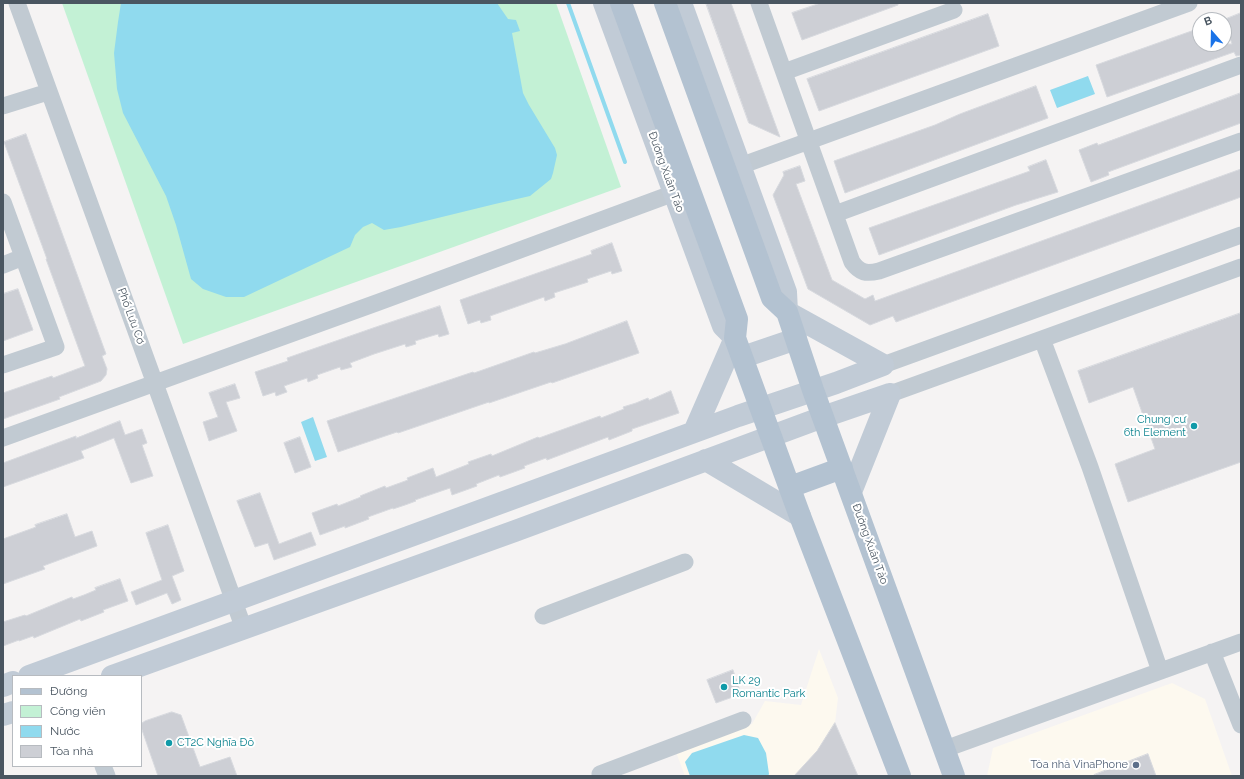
<!DOCTYPE html>
<meta charset="utf-8">
<style>
body{margin:0}
#map{position:relative;width:1244px;height:779px;overflow:hidden;background:#f5f3f3;font-family:Raleway,sans-serif}
canvas{display:block}
.frame{position:absolute;inset:0;border:4px solid #4a5661;pointer-events:none}
.legend{position:absolute;left:12px;top:675px;width:130px;height:92px;box-sizing:border-box;background:#fff;border:1px solid #b7bbc0;margin:0;padding:5px 7px;list-style:none;font-size:12px;color:#4a5661}
.legend li{display:flex;align-items:center;gap:8px;height:20px}
.legend b{width:20px;border:1px solid #b7bbc0}
.north{position:absolute;left:1192px;top:12px;width:40px;height:40px;box-sizing:border-box;background:#fff;border:1px solid #b7bbc0;border-radius:50%;rotate:340deg;font-size:11px;font-weight:700;line-height:16px;text-align:center;color:#4a5661}
.north::after{content:'';display:block;margin:auto;width:14px;height:18px;background:#1a73e8;clip-path:polygon(50% 0,100% 100%,50% 72%,0 100%)}
</style>
<div id="map">
<canvas width="1244" height="779"></canvas>
<div class="frame"></div>
<ul class="legend">
<li><b style="height:5px;background:#b3c2d1"></b>Đường</li>
<li><b style="height:11px;background:#c3f1d5"></b>Công viên</li>
<li><b style="height:11px;background:#90daee"></b>Nước</li>
<li><b style="height:11px;background:#cdcfd5"></b>Tòa nhà</li>
</ul>
<div class="north">B</div>
</div>
<script>
const ctx = document.querySelector('canvas').getContext('2d');
ctx.lineJoin = 'round';
function fill(path, color) { ctx.fillStyle = color; ctx.fill(path, 'evenodd'); }
function stroke(path, color, width, dash) { ctx.strokeStyle = color; ctx.lineWidth = width; ctx.lineCap = dash ? 'butt' : 'round'; ctx.setLineDash(dash || []); ctx.stroke(path); }
function label(font, color, halo, rows, align = 'center') {
  ctx.font = font + ' Raleway,sans-serif'; ctx.lineWidth = 4; ctx.setLineDash([]); ctx.textBaseline = 'middle'; ctx.strokeStyle = halo; ctx.fillStyle = color; for (const [text, x, y, turn = 0] of rows) {
    ctx.save(); ctx.translate(x, y); ctx.rotate((+turn || 0) * Math.PI / 180); ctx.textAlign = isNaN(turn) ? turn : align; if (halo) ctx.strokeText(text, 0, 0); ctx.fillText(text, 0, 0); ctx.restore();
  }
}
const commercial = new Path2D(`
 M 819,649 L 838,698 L 835,723 L 858,776 L 685,776 L 676,752 L 752,724 L 765,701 L 801,705 Z
 M 1172,683 L 1205,699 L 1232,776 L 987,776 L 993,748 Z`);
const green = new Path2D(`
 M 62,3 L 556,3 L 621,187 L 183,344 Z`);
const water = new Path2D(`
 M 121,3 L 497,3 L 508,19 L 516,20 L 520,31 L 512,33 L 523,93 L 529,105 L 555,148 L 557,155 L 553,173 L 551,179 L 530,196 L 495,204 L 401,227 L 384,230 L 372,223 L 363,227 L 355,235 L 350,247 L 244,297 L 226,297 L 203,289 L 191,279 L 176,225 L 166,196 L 123,113 L 117,89 L 114,53 L 118,22 Z
 M 1088,76 L 1095,94 L 1057,108 L 1050,90 Z
 M 313,417 L 327,457 L 315,461 L 301,422 Z
 M 744,735 L 758,738 L 766,753 L 769,774 L 768,776 L 690,776 L 685,762 L 692,753 Z`);
const stream = new Path2D(`
 M 568,3 L 625,162`);
const building = new Path2D(`
 M 706,3 L 731,3 L 780,137 L 749,123 Z
 M 821,3 L 898,3 L 898,5 L 802,40 L 792,13 Z
 M 1241,13 L 1241,55 L 1236,56 L 1234,52 L 1107,97 L 1096,65 L 1200,28 L 1200,44 L 1232,44 L 1224,20 L 1223,20 Z
 M 988,14 L 999,46 L 819,111 L 807,79 Z
 M 1036,86 L 1048,118 L 845,193 L 834,161 L 935,125 L 960,114 Z
 M 1241,93 L 1241,123 L 1108,172 L 1109,175 L 1091,182 L 1079,150 L 1097,143 L 1098,145 Z
 M 26,134 L 106,354 L 102,356 L 107,369 L 106,375 L 101,381 L 59,397 L 60,399 L 3,419 L 3,393 L 52,376 L 53,378 L 85,366 L 46,259 L 47,259 L 4,142 Z
 M 1046,160 L 1058,192 L 1016,205 L 879,255 L 869,228 L 1030,171 L 1028,167 Z
 M 800,166 L 805,181 L 796,184 L 832,280 L 865,299 L 873,295 L 875,301 L 1241,169 L 1241,197 L 896,322 L 893,316 L 870,325 L 808,289 L 773,195 L 784,175 L 783,172 Z
 M 612,243 L 622,271 L 612,274 L 611,271 L 587,279 L 588,282 L 554,293 L 555,297 L 545,301 L 544,297 L 490,316 L 491,320 L 481,323 L 480,320 L 468,324 L 460,300 L 592,254 L 591,251 Z
 M 18,289 L 33,330 L 3,341 L 3,294 Z
 M 440,306 L 449,334 L 439,337 L 438,334 L 415,341 L 416,344 L 406,347 L 405,344 L 374,354 L 350,363 L 352,367 L 341,370 L 340,367 L 317,375 L 318,378 L 308,382 L 307,378 L 284,386 L 287,392 L 276,396 L 275,392 L 263,396 L 255,372 L 288,361 L 287,358 L 376,327 Z
 M 1241,313 L 1241,462 L 1128,502 L 1115,464 L 1155,449 L 1133,387 L 1089,403 L 1078,371 Z
 M 627,321 L 639,353 L 552,383 L 551,382 L 489,403 L 489,402 L 398,433 L 397,432 L 338,452 L 327,421 L 473,372 L 474,373 L 534,352 L 535,353 L 565,344 Z
 M 235,384 L 240,398 L 226,402 L 237,431 L 209,441 L 203,422 L 218,417 L 209,393 Z
 M 671,391 L 679,413 L 632,429 L 632,431 L 609,440 L 608,437 L 547,460 L 546,458 L 524,466 L 525,468 L 500,477 L 499,475 L 476,484 L 477,486 L 452,495 L 450,488 L 415,500 L 416,501 L 405,505 L 393,509 L 393,508 L 368,517 L 369,519 L 345,528 L 345,526 L 320,535 L 312,513 L 337,504 L 338,506 L 361,497 L 360,496 L 385,486 L 386,488 L 408,480 L 407,478 L 433,468 L 436,477 L 469,464 L 468,462 L 491,454 L 492,456 L 538,437 L 539,438 L 600,416 L 601,418 L 624,409 L 623,407 L 636,403 L 648,398 L 649,400 Z
 M 120,421 L 125,435 L 142,429 L 147,443 L 142,445 L 153,476 L 131,483 L 114,438 L 81,451 L 84,458 L 3,487 L 3,463 L 76,436 L 76,438 Z
 M 300,437 L 311,467 L 295,473 L 284,443 Z
 M 260,493 L 279,544 L 311,532 L 316,545 L 274,560 L 268,543 L 255,547 L 237,501 Z
 M 67,514 L 75,537 L 92,531 L 97,546 L 43,566 L 45,569 L 3,584 L 3,539 L 36,527 L 35,525 Z
 M 168,525 L 184,571 L 172,576 L 181,600 L 172,604 L 167,593 L 136,605 L 131,592 L 162,580 L 146,533 Z
 M 120,579 L 128,601 L 103,610 L 104,612 L 81,621 L 80,619 L 34,638 L 33,636 L 19,641 L 19,640 L 3,646 L 3,622 L 25,615 L 26,616 L 72,597 L 73,599 L 84,595 L 96,590 L 95,588 Z
 M 733,670 L 741,694 L 716,703 L 707,680 Z
 M 172,712 L 181,715 L 200,767 L 230,757 L 237,776 L 158,776 L 141,727 L 142,723 L 145,721 Z
 M 835,723 L 858,776 L 794,776 L 817,751 Z
 M 1148,754 L 1156,776 L 1094,776 L 1094,775 Z`);
const street = new Path2D(`
 M 17,3 L 244,629
 M 759,3 L 852,262 C 860,273 866,274 879,271 L 1241,141
 M 784,72 L 954,10
 M 3,106 L 48,92
 M 729,170 L 1189,3
 M 3,202 L 56,347 L 3,365
 M 835,214 L 1241,65
 M 3,265 L 23,257
 M 1042,339 L 1090,467 L 1160,671
 M 883,365 L 1241,235
 M 890,394 L 1241,267
 M 3,438 L 379,302 L 685,189
 M 543,616 L 685,562
 M 1212,652 L 1241,725
 M 945,749 L 1241,642
 M 103,766 L 107,776
 M 600,774 L 743,720`);
const secondary = new Path2D(`
 M 604,3 L 723,326 L 735,338 L 694,432
 M 681,3 L 786,292 L 787,312 L 883,365
 M 743,357 L 796,339
 M 706,460 L 800,516
 M 851,492 L 890,394
 M 29,676 L 738,416 L 836,383 L 883,365
 M 112,676 L 515,531 L 823,417 L 890,394
 M 3,686 L 13,682
 M 3,715 L 13,712`);
const primary = new Path2D(`
 M 621,3 L 737,319 L 735,338 L 800,516 L 900,776
 M 665,3 L 772,298 L 787,312 L 813,390 L 954,776
 M 790,487 L 842,468`);
const markers = [
 [1194,426,4,"#0f9aa8"],
 [724,687,4,"#0f9aa8"],
 [169,743,4,"#0f9aa8"],
 [1136,765,4,"#5c6f8a"]
];
const streetNames = [
 ["Đường Xuân Tảo",666,172,70],
 ["Phố Lưu Cơ",131,316,70],
 ["Đường Xuân Tảo",870,544,70]
];
const cultureNames = [
 ["Chung cư",1186,420,"right"],
 ["6th Element",1186,433,"right"],
 ["LK 29",732,681],
 ["Romantic Park",732,694],
 ["CT2C Nghĩa Đô",177,743]
];
const serviceNames = [
 ["Tòa nhà VinaPhone",1128,765]
];
fill(commercial, '#fdf9ef');
fill(green, '#c3f1d5');
fill(water, '#90daee');
stroke(stream, '#90daee', 4);
fill(building, '#cdcfd5');
stroke(building, '#d7d9de', 1);
stroke(street, '#c1cad2', 17);
stroke(secondary, '#c1cbd6', 22);
stroke(primary, '#b3c2d1', 22);
for (const [x, y, r, color] of markers) { const dot = new Path2D(); dot.arc(x, y, r, 0, 2 * Math.PI); ctx.fillStyle = color; ctx.fill(dot); stroke(dot, '#fff', 1.5); }
label('11px', '#4a5661', '#fff', streetNames);
label('11px', '#0d838f', '#fff', cultureNames, 'left');
label('11px', '#4e5e75', '#fff', serviceNames, 'right');
</script>
